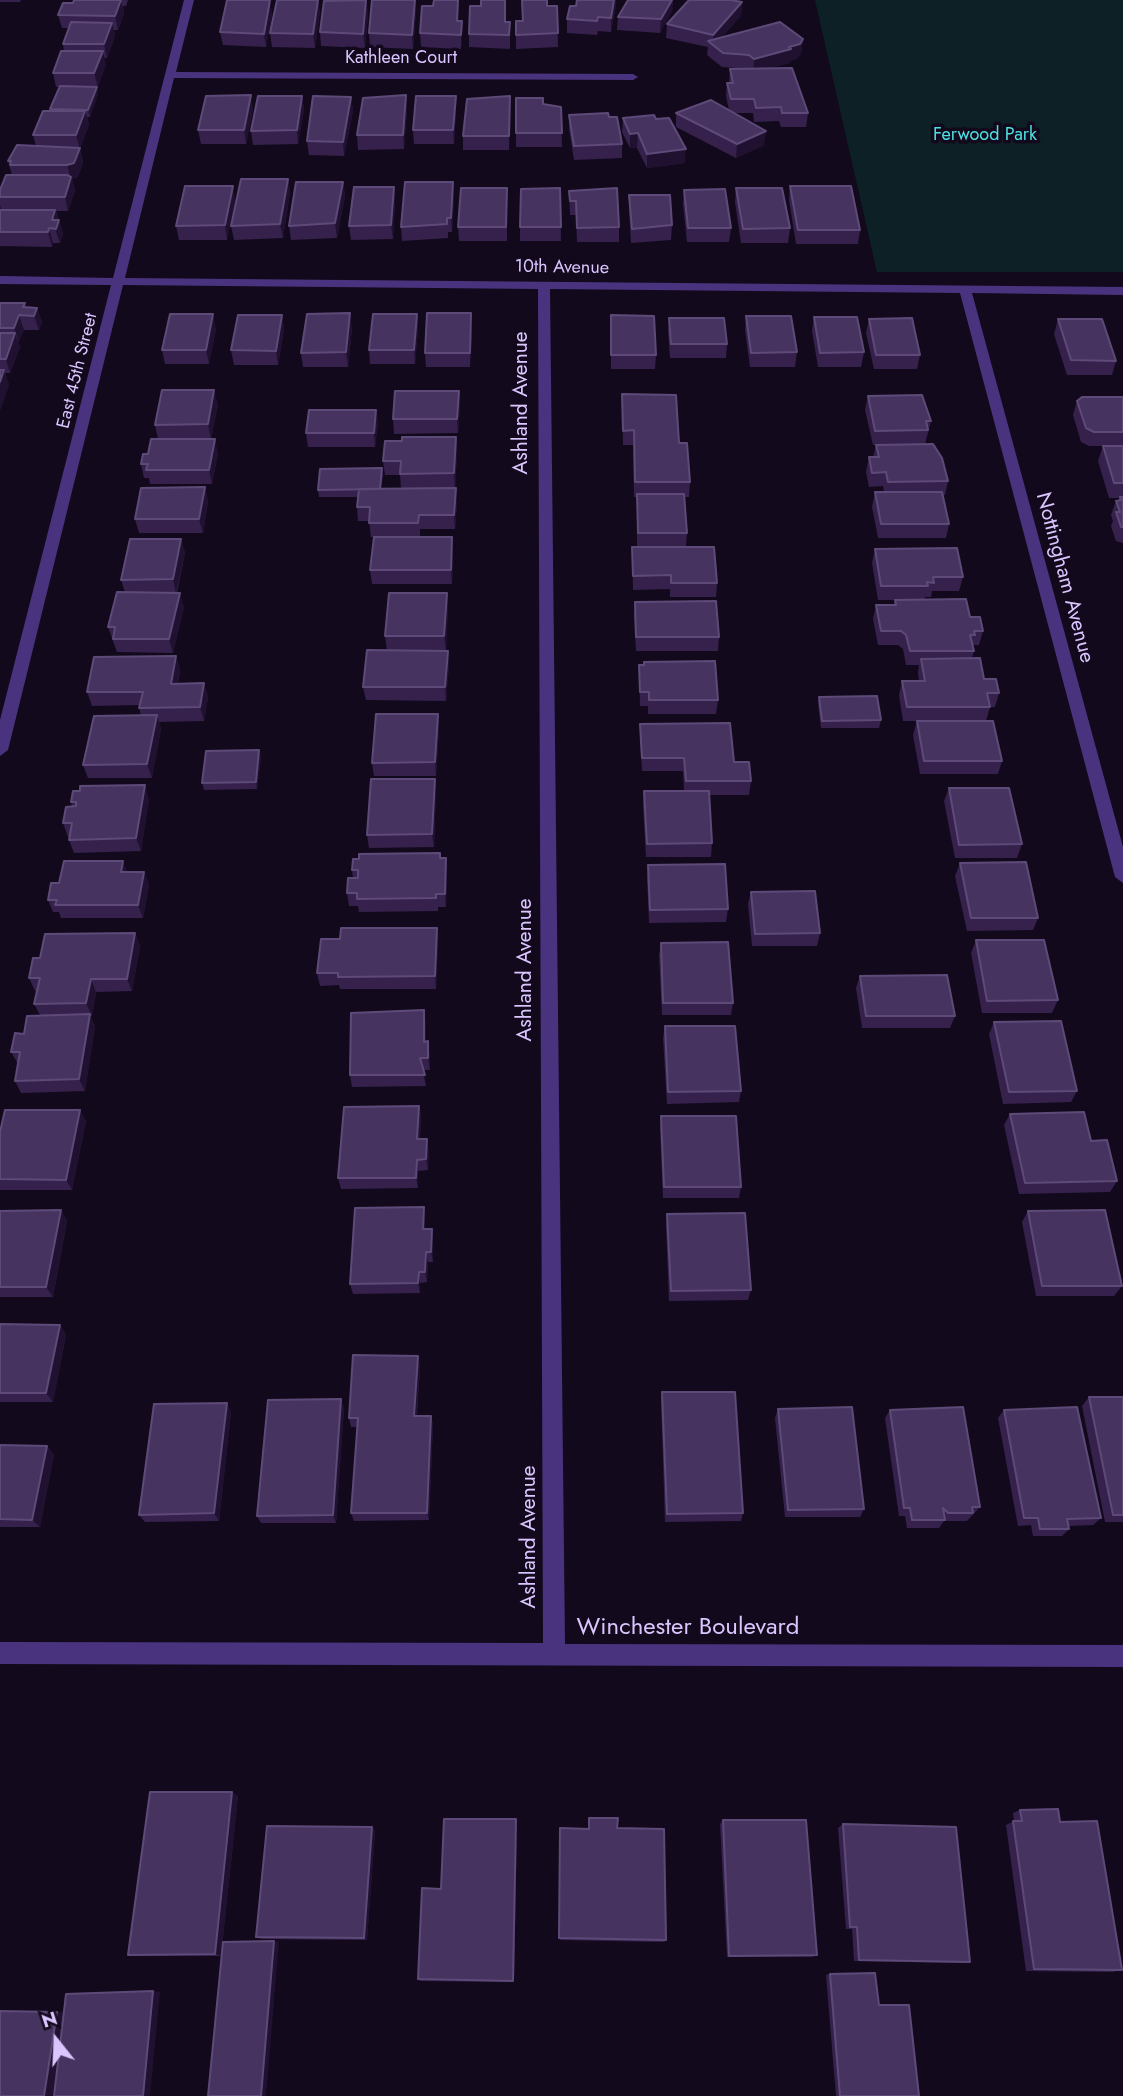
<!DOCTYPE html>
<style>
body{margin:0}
#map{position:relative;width:1123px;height:2096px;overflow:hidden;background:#120a1c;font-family:Jost,sans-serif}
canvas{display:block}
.north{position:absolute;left:21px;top:2005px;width:70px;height:70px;-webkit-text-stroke:5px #120a1c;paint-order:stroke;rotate:342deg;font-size:19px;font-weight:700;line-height:28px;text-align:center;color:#dbc5ff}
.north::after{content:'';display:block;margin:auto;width:24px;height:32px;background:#dbc5ff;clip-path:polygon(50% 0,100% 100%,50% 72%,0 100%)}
</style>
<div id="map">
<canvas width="1123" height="2096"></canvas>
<div class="north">N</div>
</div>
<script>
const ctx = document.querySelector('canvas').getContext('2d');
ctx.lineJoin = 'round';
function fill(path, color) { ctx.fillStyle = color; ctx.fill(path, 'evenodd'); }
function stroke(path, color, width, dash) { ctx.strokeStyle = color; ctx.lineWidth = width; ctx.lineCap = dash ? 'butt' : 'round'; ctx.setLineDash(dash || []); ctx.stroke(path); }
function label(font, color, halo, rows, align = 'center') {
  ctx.font = font + ' Jost,sans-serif'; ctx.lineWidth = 7; ctx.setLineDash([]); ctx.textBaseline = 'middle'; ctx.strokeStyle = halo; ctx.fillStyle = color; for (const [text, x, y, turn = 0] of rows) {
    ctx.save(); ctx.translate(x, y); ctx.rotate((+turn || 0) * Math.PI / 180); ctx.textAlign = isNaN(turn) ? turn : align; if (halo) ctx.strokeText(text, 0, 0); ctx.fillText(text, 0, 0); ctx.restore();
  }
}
const green = new Path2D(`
 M 815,0 L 1123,0 L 1123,272 L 877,272 Z`);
const minor = new Path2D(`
 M 184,0 L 194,0 L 176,72 L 633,74 L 638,77 L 633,80 L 174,78 L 125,278 L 1123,287 L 1123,295 L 972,293 L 1123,847 L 1123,883 L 1115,877 L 960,293 L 550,289 L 565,1644 L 1123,1645 L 1123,1667 L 0,1664 L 0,1642 L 543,1643 L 538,289 L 123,285 L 8,750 L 0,756 L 0,720 L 111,285 L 0,284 L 0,276 L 113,278 Z`);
const wall = new Path2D(`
 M 0,0 L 21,0 L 20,2 L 0,2 Z
 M 74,0 L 128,0 L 126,6 L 123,6 L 124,13 L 118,30 L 114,30 L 115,36 L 107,58 L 104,58 L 106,65 L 97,87 L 98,94 L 90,117 L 87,117 L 89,125 L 80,148 L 83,162 L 78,177 L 72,179 L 75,191 L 68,211 L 56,211 L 63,234 L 60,243 L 53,243 L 52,247 L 0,246 L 0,210 L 1,210 L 0,205 L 0,190 L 12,175 L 8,161 L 36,146 L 33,135 L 51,111 L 59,87 L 56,87 L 53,73 L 64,51 L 63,44 L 69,28 L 62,28 L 58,15 L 73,3 Z
 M 366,0 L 368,14 L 365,48 L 321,46 L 320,32 Z
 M 458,0 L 458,21 L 462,21 L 461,49 L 421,47 L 420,33 L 433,6 Z
 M 628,0 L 673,0 L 672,11 L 660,33 L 617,30 L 618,17 Z
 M 742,2 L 741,16 L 722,37 L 803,39 L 801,53 L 798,58 L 790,61 L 790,63 L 769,68 L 808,113 L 806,127 L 781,127 L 779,121 L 754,122 L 753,113 L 734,113 L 764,145 L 736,158 L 676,127 L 676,113 L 729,110 L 726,96 L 727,83 L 729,83 L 730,69 L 748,69 L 722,67 L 707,55 L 708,47 L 666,38 L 667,24 Z
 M 616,5 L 611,32 L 598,31 L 597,35 L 567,33 L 567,19 Z
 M 547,6 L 557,6 L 558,47 L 516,49 L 516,21 L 523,21 Z
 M 320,11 L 315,48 L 272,47 L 270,33 Z
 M 416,11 L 413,49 L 370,47 L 369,33 Z
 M 272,14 L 266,47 L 223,45 L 220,32 Z
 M 506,22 L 510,22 L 510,49 L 469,47 L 469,34 Z
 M 406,95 L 407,109 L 404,149 L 358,150 L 357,135 Z
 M 302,96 L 304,110 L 298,144 L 253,145 L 251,131 Z
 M 510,96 L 509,150 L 463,150 L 463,136 Z
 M 351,97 L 353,111 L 344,156 L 309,155 L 307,141 Z
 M 516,98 L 561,107 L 562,147 L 516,147 Z
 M 253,109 L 246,144 L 201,144 L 198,130 Z
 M 456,110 L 454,144 L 414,144 L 413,130 Z
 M 569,115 L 609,117 L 622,144 L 622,158 L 574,160 L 569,129 Z
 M 623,118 L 656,119 L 685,163 L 647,168 L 637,148 L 630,148 L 622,132 Z
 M 288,179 L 290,193 L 283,238 L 234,240 L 231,226 Z
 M 343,182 L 345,196 L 337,238 L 291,240 L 289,226 Z
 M 453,182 L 454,196 L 452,232 L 448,232 L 448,238 L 402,241 L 401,227 Z
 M 790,186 L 860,230 L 858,244 L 796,244 L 789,200 Z
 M 394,187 L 395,201 L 393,239 L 351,240 L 349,226 Z
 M 507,188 L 507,241 L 459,241 L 458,227 Z
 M 560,188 L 561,241 L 520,241 L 520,227 Z
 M 736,188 L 790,228 L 788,243 L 741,243 L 735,202 Z
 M 684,190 L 731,228 L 729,242 L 687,242 L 683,204 Z
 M 569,191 L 619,227 L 619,242 L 577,242 L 576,215 L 570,215 Z
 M 629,195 L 672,225 L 671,240 L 631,243 L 629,209 Z
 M 235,200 L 227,240 L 179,240 L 176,226 Z
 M 0,303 L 25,303 L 26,307 L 37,308 L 42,322 L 39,330 L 24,330 L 18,342 L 20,347 L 10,373 L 5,373 L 9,385 L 0,410 Z
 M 417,314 L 418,329 L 415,364 L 370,364 L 369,350 Z
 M 282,315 L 284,329 L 278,365 L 234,365 L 231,350 Z
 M 611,315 L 656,355 L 655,369 L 611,369 Z
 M 746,316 L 797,352 L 795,367 L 750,367 L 745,330 Z
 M 814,317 L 864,352 L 861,367 L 818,367 L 812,331 Z
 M 669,318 L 727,344 L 726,358 L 670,358 L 668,332 Z
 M 869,319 L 920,355 L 917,369 L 874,369 L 866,333 Z
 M 1058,319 L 1116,361 L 1112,375 L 1067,375 L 1054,334 Z
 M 352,328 L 348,367 L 303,367 L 301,353 Z
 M 472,328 L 470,367 L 426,367 L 425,353 Z
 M 216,329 L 209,364 L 165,364 L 162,350 Z
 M 459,391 L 460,405 L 458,433 L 394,434 L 393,419 Z
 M 622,394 L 679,443 L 690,482 L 689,497 L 685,497 L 687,533 L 686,547 L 717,583 L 716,597 L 670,597 L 670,589 L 633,590 L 632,547 L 637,547 L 637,497 L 634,497 L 633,445 L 623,445 Z
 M 868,396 L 931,421 L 925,444 L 948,481 L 945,495 L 943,495 L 949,524 L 946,538 L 878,538 L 872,507 L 875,492 L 884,492 L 883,486 L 869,487 L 866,472 L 869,457 L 873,457 L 876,445 L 873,445 L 865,410 Z
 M 1123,397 L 1123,446 L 1089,446 L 1081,442 L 1073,415 L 1077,401 Z
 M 218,404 L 211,439 L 158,439 L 155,425 Z
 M 376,410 L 378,424 L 375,447 L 308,447 L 306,433 Z
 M 456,437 L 457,452 L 455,488 L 401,488 L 400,475 L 385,475 L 383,461 L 402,441 Z
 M 1103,446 L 1123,446 L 1123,543 L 1116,541 L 1111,526 L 1113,521 L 1111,515 L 1116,501 L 1118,501 L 1119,498 L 1109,498 L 1098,461 Z
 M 218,453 L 212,484 L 150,484 L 149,478 L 144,478 L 141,464 Z
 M 382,468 L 383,475 L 381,489 L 457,502 L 455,529 L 420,529 L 420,537 L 453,551 L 452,584 L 372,584 L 370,570 L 374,537 L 371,537 L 369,521 L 358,521 L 357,507 L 358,497 L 319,497 L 318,490 Z
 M 205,487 L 208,502 L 203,533 L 139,533 L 135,519 Z
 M 181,539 L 185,553 L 177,593 L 184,607 L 173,653 L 117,652 L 108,627 L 125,592 L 121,580 Z
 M 875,549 L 963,577 L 959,591 L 932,591 L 931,597 L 925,597 L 924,600 L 970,617 L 983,631 L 979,645 L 973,645 L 974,651 L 972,658 L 984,679 L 999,693 L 995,707 L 990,707 L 986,721 L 1002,761 L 998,774 L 920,774 L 913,735 L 917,721 L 975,721 L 903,721 L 899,695 L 902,681 L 919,681 L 918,673 L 919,665 L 906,665 L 903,649 L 898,645 L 878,645 L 873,619 L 876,605 L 894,605 L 895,600 L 907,600 L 878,600 L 872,563 Z
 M 447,593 L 448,607 L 446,650 L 387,650 L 385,636 Z
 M 635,602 L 719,637 L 718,651 L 636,651 L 634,616 Z
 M 448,651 L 449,664 L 446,701 L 366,700 L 363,687 Z
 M 176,656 L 180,670 L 178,684 L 204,683 L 208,697 L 204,721 L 159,722 L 161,729 L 152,778 L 88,778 L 83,765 L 141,715 L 139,708 L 140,705 L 92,706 L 87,692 Z
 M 639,665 L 718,700 L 716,714 L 648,714 L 648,706 L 640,706 Z
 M 819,697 L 881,720 L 879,728 L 821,728 L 818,704 Z
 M 438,714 L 439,727 L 436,776 L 374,776 L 372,763 Z
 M 640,724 L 734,762 L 751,781 L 749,795 L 709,795 L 712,843 L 711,857 L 646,857 L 643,805 L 644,791 L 684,791 L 683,771 L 642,771 L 640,737 Z
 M 259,750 L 261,757 L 257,789 L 204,790 L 202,783 Z
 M 949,788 L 1022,844 L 1017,858 L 955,858 L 944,801 Z
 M 436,792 L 434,847 L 369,848 L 367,835 Z
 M 149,799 L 141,851 L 74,853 L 69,840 L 69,837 L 68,837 L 63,823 L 72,806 L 71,802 Z
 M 441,858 L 446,858 L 447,871 L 446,907 L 438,907 L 438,911 L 359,912 L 358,906 L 349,906 L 347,893 L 353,878 L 352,870 Z
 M 960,863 L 1038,918 L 1033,930 L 967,931 L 955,876 Z
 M 648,865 L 728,909 L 726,922 L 649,923 L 647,878 Z
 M 127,872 L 144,872 L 149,885 L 143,918 L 61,918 L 59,912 L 53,912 L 48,900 L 59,883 Z
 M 751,892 L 820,933 L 817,946 L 752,946 L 748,904 Z
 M 437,928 L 438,940 L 436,989 L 340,989 L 339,985 L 320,986 L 317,973 L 340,939 Z
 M 135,933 L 140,946 L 132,991 L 96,992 L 92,1016 L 90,1016 L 95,1026 L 85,1091 L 21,1093 L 15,1081 L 18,1064 L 11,1052 L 24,1034 L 40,1015 L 34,1004 L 37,991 L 35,991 L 29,978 L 40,958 Z
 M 976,940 L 1058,1000 L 1052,1013 L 982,1013 L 971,953 Z
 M 661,943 L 733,1003 L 731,1015 L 662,1015 L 659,955 Z
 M 860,976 L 955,1016 L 950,1028 L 862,1028 L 856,988 Z
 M 426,1022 L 426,1042 L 430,1053 L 430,1070 L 423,1070 L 426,1086 L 352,1087 L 350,1075 Z
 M 994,1022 L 1077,1091 L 1071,1102 L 1003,1104 L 989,1034 Z
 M 665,1026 L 741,1091 L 739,1102 L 667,1104 L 663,1038 Z
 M 419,1106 L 421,1117 L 420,1139 L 429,1151 L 428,1170 L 418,1171 L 418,1188 L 341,1189 L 338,1178 Z
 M 1010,1114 L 1091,1141 L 1117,1181 L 1110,1192 L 1019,1194 L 1004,1125 Z
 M 661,1116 L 741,1187 L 739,1198 L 663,1198 L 660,1128 Z
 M 86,1121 L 72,1190 L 0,1190 L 0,1132 Z
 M 61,1210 L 67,1221 L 53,1297 L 0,1297 L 0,1211 Z
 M 1028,1211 L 1122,1286 L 1114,1296 L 1036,1296 L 1022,1222 Z
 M 667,1214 L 751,1290 L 748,1300 L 669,1301 L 666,1225 Z
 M 425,1218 L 425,1229 L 432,1229 L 433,1240 L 433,1262 L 428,1262 L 427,1282 L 420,1283 L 420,1293 L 353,1294 L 350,1284 Z
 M 0,1324 L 60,1325 L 66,1335 L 53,1402 L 0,1402 Z
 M 420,1365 L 417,1416 L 431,1416 L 433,1425 L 429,1520 L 354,1521 L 351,1513 L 357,1427 L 351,1427 L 349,1418 Z
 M 662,1392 L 743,1513 L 741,1521 L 665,1522 L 661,1401 Z
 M 1089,1397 L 1123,1397 L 1123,1522 L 1105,1522 L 1082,1406 Z
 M 344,1408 L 336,1523 L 261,1523 L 257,1516 Z
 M 778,1409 L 864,1509 L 860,1517 L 785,1517 L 775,1418 Z
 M 890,1410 L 980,1507 L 967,1521 L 944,1521 L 939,1528 L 907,1528 L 905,1516 L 899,1516 L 885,1418 Z
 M 1004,1410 L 1101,1518 L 1093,1525 L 1068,1526 L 1069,1529 L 1062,1536 L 1033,1536 L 1031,1525 L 1018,1526 L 998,1418 Z
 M 231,1412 L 219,1521 L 145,1522 L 139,1515 Z
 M 0,1445 L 54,1454 L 40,1527 L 0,1527 Z
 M 238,1796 L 221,1956 L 135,1956 L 128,1955 Z
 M 1020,1810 L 1060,1822 L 1122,1970 L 1112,1972 L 1026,1971 L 1006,1825 L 1014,1821 L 1013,1813 Z
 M 723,1820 L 817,1955 L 812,1957 L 727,1957 L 720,1824 Z
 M 517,1822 L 514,1982 L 420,1981 L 418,1979 L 441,1889 Z
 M 843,1824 L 970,1962 L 963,1963 L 854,1961 L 852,1929 L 846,1929 L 838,1828 Z
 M 372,1827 L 375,1831 L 367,1940 L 261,1939 L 256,1937 Z
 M 560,1828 L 617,1828 L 666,1940 L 664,1942 L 560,1940 Z
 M 830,1974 L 879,2005 L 919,2096 L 836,2096 L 826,1975 Z`);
const shadedWall = new Path2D(`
 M 121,0 L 124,13 L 118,30 L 115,16 Z
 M 270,0 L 272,14 L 266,47 L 264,34 Z
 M 318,0 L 320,11 L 315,48 L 313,34 Z
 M 366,0 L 368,14 L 365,48 L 363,34 Z
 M 415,0 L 416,11 L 413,49 L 412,35 Z
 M 614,0 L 616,0 L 616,5 L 611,32 L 611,18 Z
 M 672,0 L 673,0 L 672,11 L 660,33 L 661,19 Z
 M 742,2 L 741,16 L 714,46 L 713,45 L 713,35 Z
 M 462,21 L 462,35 L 461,49 L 461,35 Z
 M 112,23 L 115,36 L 107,58 L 104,44 Z
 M 803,39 L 801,53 L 798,58 L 790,61 L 790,63 L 753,73 L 754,59 L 789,47 Z
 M 103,51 L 106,65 L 98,87 L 94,73 Z
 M 97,87 L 98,94 L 90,117 L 88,110 Z
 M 251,95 L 253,109 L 246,144 L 244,130 Z
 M 406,95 L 407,109 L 404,149 L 403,135 Z
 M 302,96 L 304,110 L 298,144 L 297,130 Z
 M 456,96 L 456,110 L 454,144 L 453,130 Z
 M 351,97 L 353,111 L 344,156 L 343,142 Z
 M 85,111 L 89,125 L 80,148 L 83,162 L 78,177 L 72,179 L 75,191 L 68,211 L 65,197 L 71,179 L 67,165 L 80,149 L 76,135 Z
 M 766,131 L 764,145 L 736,158 L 737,144 Z
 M 638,133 L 637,148 L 630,148 L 630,134 Z
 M 686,149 L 685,163 L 647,168 L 647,154 Z
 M 288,179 L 290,193 L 283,238 L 280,224 Z
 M 343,182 L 345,196 L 337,238 L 335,223 Z
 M 453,182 L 454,196 L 452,232 L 451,218 Z
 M 233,186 L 235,200 L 227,240 L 225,225 Z
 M 394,187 L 395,201 L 393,239 L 391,225 Z
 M 55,210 L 63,234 L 60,243 L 52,220 Z
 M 49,228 L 53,243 L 52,247 L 48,232 Z
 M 37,308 L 42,322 L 39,330 L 34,316 Z
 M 350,313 L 352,328 L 348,367 L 346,352 Z
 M 471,313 L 472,328 L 470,367 L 470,353 Z
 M 213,314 L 216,329 L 209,364 L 206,350 Z
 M 417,314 L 418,329 L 415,364 L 414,350 Z
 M 19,315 L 24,330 L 19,342 L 14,328 Z
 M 282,315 L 284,329 L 278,365 L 276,351 Z
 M 15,333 L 20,347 L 10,373 L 6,359 Z
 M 4,370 L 9,385 L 0,410 L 0,382 Z
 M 214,390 L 218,404 L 211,439 L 208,424 Z
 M 459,391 L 460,405 L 458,433 L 457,419 Z
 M 376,410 L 378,424 L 375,447 L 374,433 Z
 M 456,437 L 457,452 L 455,488 L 454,473 Z
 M 215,439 L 218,453 L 212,484 L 209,470 Z
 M 205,487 L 208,502 L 203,533 L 199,519 Z
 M 456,488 L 457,502 L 455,529 L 454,515 Z
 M 452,537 L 453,551 L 452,584 L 451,570 Z
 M 181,539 L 185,553 L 176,593 L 173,579 Z
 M 180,593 L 184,607 L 173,653 L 169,639 Z
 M 447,593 L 448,607 L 446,650 L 444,636 Z
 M 448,651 L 449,664 L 446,701 L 445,687 Z
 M 176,656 L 180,670 L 175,698 L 171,684 Z
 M 204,683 L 208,697 L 204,721 L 200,707 Z
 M 438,714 L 439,727 L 436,776 L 435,762 Z
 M 157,715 L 161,729 L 152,778 L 147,764 Z
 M 259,750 L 261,757 L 257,789 L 256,782 Z
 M 435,779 L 436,792 L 434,847 L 432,834 Z
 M 145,785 L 149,799 L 141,851 L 136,838 Z
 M 446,858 L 447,871 L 446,907 L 445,894 Z
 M 123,861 L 128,874 L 121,872 Z
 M 144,872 L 149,885 L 143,918 L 138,905 Z
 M 437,928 L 438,940 L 436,989 L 435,976 Z
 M 135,933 L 140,946 L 132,991 L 127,979 Z
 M 91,979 L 96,992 L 92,1016 L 86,1003 Z
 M 424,1010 L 426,1022 L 426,1054 L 424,1042 Z
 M 90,1014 L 95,1026 L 85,1091 L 79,1079 Z
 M 428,1041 L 430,1053 L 430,1070 L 428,1058 Z
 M 419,1106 L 421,1117 L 419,1150 L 417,1139 Z
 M 80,1110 L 86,1121 L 72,1190 L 66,1180 Z
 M 427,1139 L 429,1151 L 428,1170 L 426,1159 Z
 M 417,1160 L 418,1171 L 418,1188 L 416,1178 Z
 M 424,1207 L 425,1218 L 425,1240 L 423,1229 Z
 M 61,1210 L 67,1221 L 53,1297 L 46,1287 Z
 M 432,1229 L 433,1240 L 433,1262 L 431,1252 Z
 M 426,1252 L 428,1262 L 427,1282 L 425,1272 Z
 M 419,1272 L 420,1283 L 420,1293 L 418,1283 Z
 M 60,1325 L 66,1335 L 53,1402 L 46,1393 Z
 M 418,1356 L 420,1365 L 416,1424 L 414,1416 Z
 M 341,1399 L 344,1408 L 336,1523 L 333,1515 Z
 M 227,1403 L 231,1412 L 219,1521 L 214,1513 Z
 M 431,1416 L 433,1425 L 429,1520 L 427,1513 Z
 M 47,1446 L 54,1454 L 40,1527 L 32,1520 Z
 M 232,1792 L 238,1796 L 221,1956 L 215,1954 Z
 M 516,1819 L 517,1822 L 514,1982 L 513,1981 Z
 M 372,1827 L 375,1831 L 367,1940 L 364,1938 Z
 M 274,1941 L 279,1942 L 266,2096 L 261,2096 Z
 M 153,1991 L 160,1992 L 150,2096 L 143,2096 Z
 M 57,2012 L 66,2012 L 53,2096 L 44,2096 Z`);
const building = new Path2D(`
 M 74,0 L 121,0 L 115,16 L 58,15 L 63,3 L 73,3 Z
 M 227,0 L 270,0 L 264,34 L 220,32 Z
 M 277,0 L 318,0 L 313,34 L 270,33 Z
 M 366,0 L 363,34 L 320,32 L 324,1 Z
 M 372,0 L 415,0 L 412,35 L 369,33 Z
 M 434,0 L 458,0 L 457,21 L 462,21 L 461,35 L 420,33 L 422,6 L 433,6 Z
 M 481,0 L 505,0 L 505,22 L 510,22 L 509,35 L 469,34 L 470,6 L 481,6 Z
 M 522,0 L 547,0 L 547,6 L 557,6 L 558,33 L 516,35 L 516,21 L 523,21 Z
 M 577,0 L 614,0 L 611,18 L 598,17 L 597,21 L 567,19 L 570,6 L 576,6 Z
 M 628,0 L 672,0 L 661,19 L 618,17 Z
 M 689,0 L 731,0 L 742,2 L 713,35 L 667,24 Z
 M 71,22 L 112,23 L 104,44 L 63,44 Z
 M 780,22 L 803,39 L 800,44 L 789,47 L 791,49 L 754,59 L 749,55 L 723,53 L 708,41 Z
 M 61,51 L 103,51 L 94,73 L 53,73 Z
 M 792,68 L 808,113 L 782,113 L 781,107 L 756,108 L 754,99 L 731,99 L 727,83 L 733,83 L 730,69 Z
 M 60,86 L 97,87 L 88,110 L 50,109 Z
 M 251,95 L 244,130 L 198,130 L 206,96 Z
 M 406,95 L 403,135 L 357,135 L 363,98 Z
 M 258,96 L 302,96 L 297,130 L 251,131 Z
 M 313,96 L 351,97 L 343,142 L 307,141 Z
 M 416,96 L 456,96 L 453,130 L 413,130 Z
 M 510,96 L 509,136 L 463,136 L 467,99 Z
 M 516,98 L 543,98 L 543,104 L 561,107 L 562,133 L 516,133 Z
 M 711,100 L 766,131 L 737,144 L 676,113 Z
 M 43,111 L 85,111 L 76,135 L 33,135 Z
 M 608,113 L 609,117 L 617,117 L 622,144 L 574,146 L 569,115 Z
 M 654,115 L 656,119 L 669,118 L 686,149 L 647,154 L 638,133 L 630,134 L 623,118 Z
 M 17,145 L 80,148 L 74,163 L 67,165 L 10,165 L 11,161 L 8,161 Z
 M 6,175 L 67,175 L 71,177 L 65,197 L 0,197 L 0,190 Z
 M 241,179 L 288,179 L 280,224 L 231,226 Z
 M 296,182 L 343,182 L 335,223 L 289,226 Z
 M 405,182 L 453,182 L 451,218 L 447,218 L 447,224 L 401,227 Z
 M 185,186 L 233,186 L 225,225 L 176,226 Z
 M 790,186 L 851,186 L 860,230 L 798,230 Z
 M 354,187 L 394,187 L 391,225 L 349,226 Z
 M 461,188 L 507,188 L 506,227 L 458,227 Z
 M 560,188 L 561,227 L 520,227 L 521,189 Z
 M 617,188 L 619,227 L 577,228 L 576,201 L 570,201 L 569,191 Z
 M 736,188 L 782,188 L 790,228 L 743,229 Z
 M 725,189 L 731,228 L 688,228 L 684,190 Z
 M 629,195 L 670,195 L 672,225 L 632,229 Z
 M 0,210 L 55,210 L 52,220 L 59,220 L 56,229 L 49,228 L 48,232 L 0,232 Z
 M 0,303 L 25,303 L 23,307 L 37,308 L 34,316 L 19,315 L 14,328 L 0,328 Z
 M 350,313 L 346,352 L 301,353 L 307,314 Z
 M 427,313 L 471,313 L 470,353 L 425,353 Z
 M 170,314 L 213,314 L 206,350 L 162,350 Z
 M 373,314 L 417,314 L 414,350 L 369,350 Z
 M 238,315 L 282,315 L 276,351 L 231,350 Z
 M 611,315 L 654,316 L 656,355 L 611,355 Z
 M 746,316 L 791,316 L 797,352 L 751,353 Z
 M 814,317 L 857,317 L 864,352 L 820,353 Z
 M 669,318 L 724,318 L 727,344 L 671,344 Z
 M 912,318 L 920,355 L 876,355 L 869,319 Z
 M 1058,319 L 1102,319 L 1116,361 L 1071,360 Z
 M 0,333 L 15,333 L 6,359 L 0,359 Z
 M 0,370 L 4,370 L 0,382 Z
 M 162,390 L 214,390 L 208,424 L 155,425 Z
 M 395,391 L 459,391 L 457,419 L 393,419 Z
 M 622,394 L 676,395 L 679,443 L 687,443 L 690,482 L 635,482 L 634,430 L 623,431 Z
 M 922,395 L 931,421 L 926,421 L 928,430 L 875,431 L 868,396 Z
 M 1082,397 L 1123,397 L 1123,432 L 1094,432 L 1086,428 L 1077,401 Z
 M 309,410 L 376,410 L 374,433 L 306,433 Z
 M 402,437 L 456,437 L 454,473 L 400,474 L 401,461 L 383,461 L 385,441 L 402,441 Z
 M 151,439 L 215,439 L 209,470 L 146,470 L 148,464 L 141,464 L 143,454 L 148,454 Z
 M 933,444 L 942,458 L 948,481 L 888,482 L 886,472 L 872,473 L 869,457 L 879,457 L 876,445 Z
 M 1103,446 L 1123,446 L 1123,483 L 1114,483 Z
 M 382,468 L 380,489 L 318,490 L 320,469 Z
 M 205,487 L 199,519 L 135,519 L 141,488 Z
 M 456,488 L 454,515 L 419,515 L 418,523 L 369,523 L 370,507 L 357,507 L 359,489 Z
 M 875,492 L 942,492 L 949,524 L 881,524 Z
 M 637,494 L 684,494 L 687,533 L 638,533 Z
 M 1120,497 L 1123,497 L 1123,527 L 1121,527 L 1116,512 L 1120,512 L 1116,501 L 1121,500 Z
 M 374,537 L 452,537 L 451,570 L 370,570 Z
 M 130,539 L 181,539 L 173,579 L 121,580 Z
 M 632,547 L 714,547 L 717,583 L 671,583 L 671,575 L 633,576 Z
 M 957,548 L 963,577 L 933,577 L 934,583 L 927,582 L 928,586 L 881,586 L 875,549 Z
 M 117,592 L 180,593 L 169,639 L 113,639 L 115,627 L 108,627 Z
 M 389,593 L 447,593 L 444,636 L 385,636 Z
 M 966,599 L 970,617 L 980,617 L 983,631 L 974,631 L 975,635 L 970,635 L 974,651 L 910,651 L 906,635 L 901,631 L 881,631 L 876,605 L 896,605 L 895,600 Z
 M 716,601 L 719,637 L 636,637 L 635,602 Z
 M 367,650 L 448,651 L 445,687 L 363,687 Z
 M 176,656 L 171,684 L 204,683 L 200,707 L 139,708 L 143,692 L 87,692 L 94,657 Z
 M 980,658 L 984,679 L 996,679 L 999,693 L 987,693 L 990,707 L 907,707 L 902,681 L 925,681 L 921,659 Z
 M 715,661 L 718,700 L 649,700 L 649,692 L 640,692 L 639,665 L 644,665 L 644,662 Z
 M 877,696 L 881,720 L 822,721 L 819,697 Z
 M 376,714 L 438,714 L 435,762 L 372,763 Z
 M 157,715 L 147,764 L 83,765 L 94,716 Z
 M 917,721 L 993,721 L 1002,761 L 924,761 Z
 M 730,723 L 734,762 L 749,762 L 751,781 L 686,781 L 684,758 L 642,758 L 640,724 Z
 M 259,750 L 256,782 L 202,783 L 206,751 Z
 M 371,779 L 435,779 L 432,834 L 367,835 Z
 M 145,785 L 136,838 L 69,840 L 72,823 L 63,823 L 66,807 L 76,806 L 76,802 L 71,802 L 73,791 L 80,791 L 80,786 Z
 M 949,788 L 1009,788 L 1022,844 L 959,845 Z
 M 644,791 L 709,791 L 712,843 L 647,844 Z
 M 440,853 L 440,858 L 446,858 L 445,894 L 436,894 L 436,898 L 357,899 L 357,893 L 347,893 L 348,878 L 358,878 L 358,870 L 352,870 L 353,859 L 359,859 L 359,854 Z
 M 64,861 L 123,861 L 121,872 L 144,872 L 138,905 L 55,905 L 57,900 L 48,900 L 51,883 L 59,883 Z
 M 1026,862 L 1038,918 L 971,918 L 960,863 Z
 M 725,864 L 728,909 L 650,910 L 648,865 Z
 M 815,891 L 820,933 L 755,934 L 751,892 Z
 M 341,928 L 437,928 L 435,976 L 338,977 L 338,973 L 317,973 L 321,939 L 340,939 Z
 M 135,933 L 127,979 L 91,979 L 86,1003 L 34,1004 L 40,978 L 29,978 L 33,958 L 40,958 L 45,934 Z
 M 976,940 L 1044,940 L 1058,1000 L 987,1001 Z
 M 728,942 L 733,1003 L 663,1003 L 661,943 Z
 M 947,975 L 955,1016 L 866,1016 L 860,976 Z
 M 424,1010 L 424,1042 L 428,1041 L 428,1058 L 420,1058 L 425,1075 L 350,1075 L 351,1013 Z
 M 90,1014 L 79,1079 L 15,1081 L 20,1052 L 11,1052 L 15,1033 L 24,1034 L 27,1016 Z
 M 1061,1021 L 1077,1091 L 1009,1092 L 994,1022 Z
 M 665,1026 L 735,1026 L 741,1091 L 668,1092 Z
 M 419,1106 L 417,1139 L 427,1139 L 426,1159 L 417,1160 L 416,1178 L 338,1178 L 344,1107 Z
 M 5,1110 L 80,1110 L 66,1180 L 0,1179 L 0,1132 Z
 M 1084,1112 L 1091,1141 L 1107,1140 L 1117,1181 L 1025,1183 L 1010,1114 Z
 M 661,1116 L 736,1116 L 741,1187 L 664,1187 Z
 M 424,1207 L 423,1229 L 432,1229 L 431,1252 L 426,1252 L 425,1272 L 419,1272 L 418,1283 L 350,1284 L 355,1208 Z
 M 61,1210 L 46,1287 L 0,1287 L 0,1211 Z
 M 1105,1210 L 1122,1286 L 1042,1286 L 1028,1211 Z
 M 745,1213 L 751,1290 L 671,1291 L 667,1214 Z
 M 0,1324 L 60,1325 L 46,1393 L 0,1393 Z
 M 353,1355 L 418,1356 L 414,1416 L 431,1416 L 427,1513 L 351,1513 L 358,1418 L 349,1418 Z
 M 662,1392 L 735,1392 L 743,1513 L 667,1514 Z
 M 1089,1397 L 1123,1397 L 1123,1515 L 1113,1515 Z
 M 341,1399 L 333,1515 L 257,1516 L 268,1400 Z
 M 227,1403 L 214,1513 L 139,1515 L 154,1404 Z
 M 852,1407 L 864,1509 L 788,1510 L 778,1409 Z
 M 963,1407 L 980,1507 L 972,1507 L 973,1513 L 948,1513 L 943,1508 L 945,1520 L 912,1520 L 910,1508 L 904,1508 L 890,1410 Z
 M 1077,1407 L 1101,1518 L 1067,1519 L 1069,1529 L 1040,1529 L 1038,1518 L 1024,1518 L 1004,1410 Z
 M 0,1445 L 47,1446 L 32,1520 L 0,1519 Z
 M 150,1792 L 232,1792 L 215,1954 L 128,1955 Z
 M 1058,1809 L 1060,1822 L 1097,1821 L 1122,1970 L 1034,1969 L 1013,1821 L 1022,1821 L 1020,1810 Z
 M 589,1818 L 618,1818 L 617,1828 L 664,1829 L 666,1940 L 559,1938 L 560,1828 L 589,1829 Z
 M 444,1819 L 516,1819 L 513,1981 L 418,1979 L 422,1888 L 441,1889 Z
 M 723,1820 L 806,1820 L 817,1955 L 729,1956 Z
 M 843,1824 L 956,1827 L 970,1962 L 859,1960 L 857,1927 L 850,1927 Z
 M 267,1826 L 372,1827 L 364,1938 L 256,1937 Z
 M 274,1941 L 261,2096 L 208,2096 L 223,1942 Z
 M 875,1973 L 879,2005 L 909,2005 L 919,2096 L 840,2096 L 830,1974 Z
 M 153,1991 L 143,2096 L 54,2096 L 66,1994 Z
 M 0,2011 L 57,2012 L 44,2096 L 0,2096 Z`);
const farStreetnames = [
 ["Kathleen Court",401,59],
 ["10th Avenue",562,268,1],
 ["East 45th Street",78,371,-76]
];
const farParknames = [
 ["Ferwood Park",985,136]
];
const streetNames = [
 ["Ashland Avenue",522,403,-90],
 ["Nottingham Avenue",1064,578,75],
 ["Ashland Avenue",526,970,-90],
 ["Ashland Avenue",530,1537,-90]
];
const nearStreetnames = [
 ["Winchester Boulevard",688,1628]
];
fill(green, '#0d2026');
fill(minor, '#4a337e');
fill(wall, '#35214c');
fill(shadedWall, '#201130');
fill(building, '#47335f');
stroke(building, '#5e4a78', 2);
label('18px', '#dbc5ff', '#120a1c', farStreetnames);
label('18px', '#4de1e4', '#120a1c', farParknames);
label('21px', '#dbc5ff', '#120a1c', streetNames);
label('24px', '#dbc5ff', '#120a1c', nearStreetnames);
</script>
